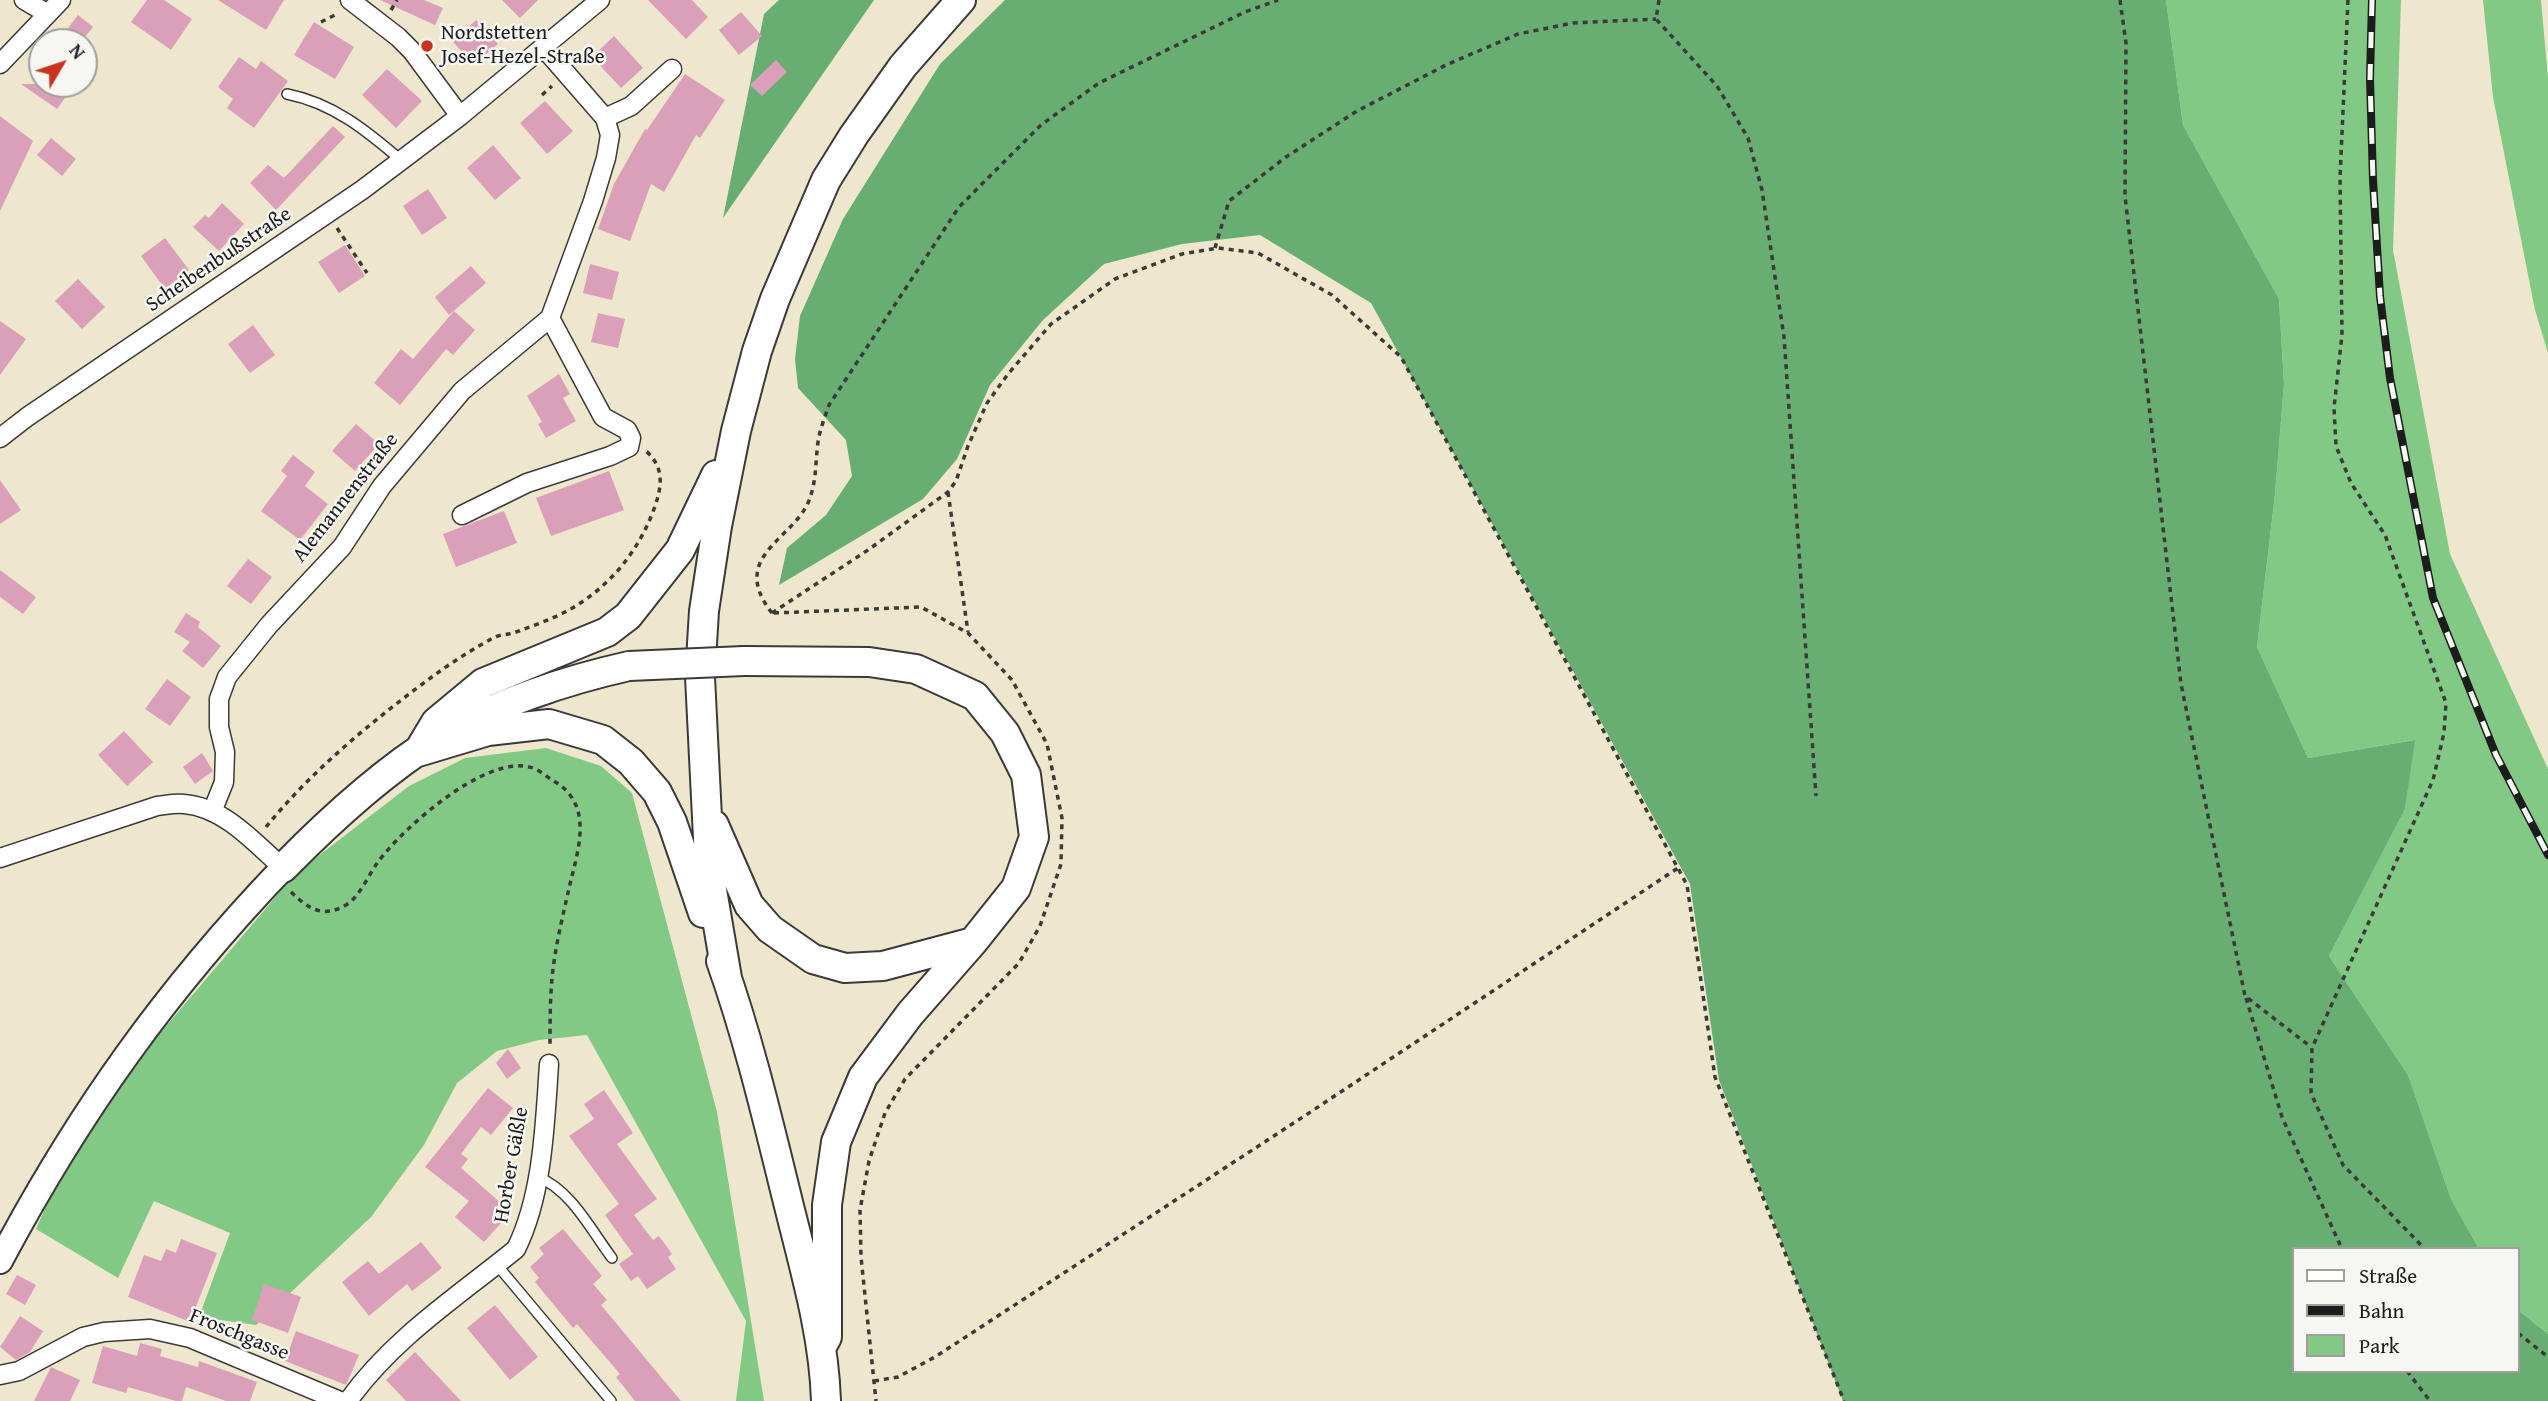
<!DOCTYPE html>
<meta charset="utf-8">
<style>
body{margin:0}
#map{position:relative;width:2548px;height:1401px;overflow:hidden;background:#eee7ce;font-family:"Gentium Book Plus",serif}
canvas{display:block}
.legend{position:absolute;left:2292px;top:1247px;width:228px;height:126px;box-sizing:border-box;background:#f6f6f2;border:2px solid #9f9f9c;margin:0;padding:9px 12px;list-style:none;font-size:21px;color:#1c1c1c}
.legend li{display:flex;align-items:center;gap:14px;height:35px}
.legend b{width:35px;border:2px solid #9f9f9c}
.north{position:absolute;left:28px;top:28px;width:70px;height:70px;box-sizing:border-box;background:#f6f6f2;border:2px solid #9f9f9c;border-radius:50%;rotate:51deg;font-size:19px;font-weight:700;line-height:28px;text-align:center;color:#1c1c1c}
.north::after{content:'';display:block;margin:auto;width:24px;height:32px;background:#c8321e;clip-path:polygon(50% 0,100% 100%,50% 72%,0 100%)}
</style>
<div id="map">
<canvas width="2548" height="1401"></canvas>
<ul class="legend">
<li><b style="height:9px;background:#fff"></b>Straße</li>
<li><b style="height:9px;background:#1c1c1c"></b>Bahn</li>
<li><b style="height:19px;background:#81c985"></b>Park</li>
</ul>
<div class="north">N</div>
</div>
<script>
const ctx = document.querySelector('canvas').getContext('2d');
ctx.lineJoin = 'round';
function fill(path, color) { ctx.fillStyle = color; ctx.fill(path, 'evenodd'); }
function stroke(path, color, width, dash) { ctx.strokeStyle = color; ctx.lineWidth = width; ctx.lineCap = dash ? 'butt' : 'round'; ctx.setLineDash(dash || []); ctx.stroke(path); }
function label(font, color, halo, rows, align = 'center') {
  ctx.font = font + ' "Gentium Book Plus",serif'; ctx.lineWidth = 5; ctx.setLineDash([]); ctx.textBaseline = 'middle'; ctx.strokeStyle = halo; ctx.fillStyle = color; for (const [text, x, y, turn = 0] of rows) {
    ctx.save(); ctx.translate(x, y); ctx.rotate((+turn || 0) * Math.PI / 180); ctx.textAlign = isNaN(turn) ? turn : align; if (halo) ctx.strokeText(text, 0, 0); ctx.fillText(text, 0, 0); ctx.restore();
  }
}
const green = new Path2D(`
 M 2166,0 L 2401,0 L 2393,250 L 2450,554 L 2548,769 L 2548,1334 L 2518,1310 L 2518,1249 L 2479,1249 L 2451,1199 L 2408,1075 L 2329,956 L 2405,809 L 2414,740 L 2308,758 L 2257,647 L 2275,494 L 2284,384 L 2279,299 L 2183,125 Z
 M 2483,0 L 2541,0 L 2548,78 L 2548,353 L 2535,310 L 2493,97 Z
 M 546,748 L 601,766 L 632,793 L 717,1112 L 764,1401 L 736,1401 L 746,1321 L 587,1035 L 539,1040 L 497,1051 L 457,1083 L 424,1145 L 371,1217 L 256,1325 L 199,1317 L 230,1233 L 154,1201 L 118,1278 L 36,1229 L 70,1151 L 134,1064 L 295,874 L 409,786 L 465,758 Z`);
const forest = new Path2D(`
 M 779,0 L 874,0 L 723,218 L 764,14 Z
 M 1005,0 L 2166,0 L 2183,125 L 2279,299 L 2284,384 L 2275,494 L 2257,647 L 2308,758 L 2415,740 L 2405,809 L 2329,956 L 2408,1075 L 2451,1199 L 2479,1249 L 2294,1249 L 2294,1371 L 2518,1371 L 2518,1310 L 2548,1334 L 2548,1401 L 1843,1401 L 1719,1080 L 1690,884 L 1371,303 L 1260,235 L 1182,244 L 1104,264 L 1043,320 L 990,385 L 957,459 L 923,499 L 779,585 L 787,548 L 826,515 L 852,476 L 846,440 L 798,388 L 795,359 L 800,316 L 843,219 L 940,64 Z`);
const building = new Path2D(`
 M 147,0 L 164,0 L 192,19 L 171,50 L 131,22 Z
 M 218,0 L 284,0 L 266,30 Z
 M 380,0 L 424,0 L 443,8 L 435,25 Z
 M 502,0 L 538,0 L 520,18 Z
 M 648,0 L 692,0 L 708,17 L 686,39 Z
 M 741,12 L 762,36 L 739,55 L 719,30 Z
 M 78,15 L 93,27 L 81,42 L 77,42 L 65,32 Z
 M 476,20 L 498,44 L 474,65 L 453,42 Z
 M 314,22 L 354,47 L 335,79 L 294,55 Z
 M 614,36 L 643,68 L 621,88 L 592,57 Z
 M 239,57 L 256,69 L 261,61 L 288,81 L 254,128 L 227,108 L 233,99 L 218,87 Z
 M 776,60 L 787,72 L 762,96 L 750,85 Z
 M 387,69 L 422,101 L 396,128 L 362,95 Z
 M 685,74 L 725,100 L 700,138 L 696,135 L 664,192 L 651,184 L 630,241 L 598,229 L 614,184 L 645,129 L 647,130 Z
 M 21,84 L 75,84 L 57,109 Z
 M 545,101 L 573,131 L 547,154 L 520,123 Z
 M 0,116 L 33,141 L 0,211 Z
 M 333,126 L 345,137 L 276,210 L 250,183 L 268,165 L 284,178 Z
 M 51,138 L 76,159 L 62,176 L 37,155 Z
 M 493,145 L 521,178 L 495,200 L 467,168 Z
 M 428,189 L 447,218 L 422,235 L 403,206 Z
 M 222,203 L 244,224 L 219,251 L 193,227 L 205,215 L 209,218 Z
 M 165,238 L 189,270 L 165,289 L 141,256 Z
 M 345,245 L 365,276 L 339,293 L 318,262 Z
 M 590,264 L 619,272 L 612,300 L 583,293 Z
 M 471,266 L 486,283 L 449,315 L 435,297 Z
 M 78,279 L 105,307 L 82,329 L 55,301 Z
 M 454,311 L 475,330 L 453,355 L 446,349 L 400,405 L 374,383 L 401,349 L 413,359 Z
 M 598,313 L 625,319 L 618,348 L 591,342 Z
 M 0,321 L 26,339 L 0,375 Z
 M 253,325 L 275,355 L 250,373 L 228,344 Z
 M 559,374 L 570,394 L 563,398 L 576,421 L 546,438 L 538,424 L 542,422 L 527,396 Z
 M 356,424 L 379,444 L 355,471 L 332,451 Z
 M 293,455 L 315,472 L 305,486 L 328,504 L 300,540 L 261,511 L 287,476 L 281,471 Z
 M 609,471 L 624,510 L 551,536 L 536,498 Z
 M 0,480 L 21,510 L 0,524 Z
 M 504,511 L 517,543 L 456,567 L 443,534 Z
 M 248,559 L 272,577 L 251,604 L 227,586 Z
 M 0,570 L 36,597 L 23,614 L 0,597 Z
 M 186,613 L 200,622 L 198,627 L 221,646 L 203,668 L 182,651 L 190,642 L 174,632 Z
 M 167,679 L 191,697 L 170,726 L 145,709 Z
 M 124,731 L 153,762 L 127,786 L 98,755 Z
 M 202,753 L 213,771 L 195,784 L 183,767 Z
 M 508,1049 L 521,1068 L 507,1079 L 496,1063 Z
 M 488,1088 L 513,1108 L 491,1135 L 481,1127 L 461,1154 L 468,1159 L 461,1168 L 511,1212 L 484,1242 L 455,1217 L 469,1201 L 425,1167 Z
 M 604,1090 L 633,1133 L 617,1144 L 657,1199 L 634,1215 L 653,1240 L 659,1236 L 672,1254 L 668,1257 L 676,1269 L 647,1289 L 638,1276 L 631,1281 L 619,1264 L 633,1254 L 605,1215 L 619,1204 L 569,1136 L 594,1119 L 584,1104 Z
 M 563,1229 L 602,1276 L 593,1284 L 607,1300 L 601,1305 L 681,1401 L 635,1401 L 616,1377 L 620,1374 L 577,1324 L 573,1328 L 535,1282 L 539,1278 L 530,1267 L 544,1254 L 539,1248 Z
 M 181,1239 L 217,1253 L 190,1322 L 128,1297 L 144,1255 L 161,1261 L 166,1249 L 176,1253 Z
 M 421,1242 L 442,1268 L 412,1291 L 407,1284 L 369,1316 L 342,1282 L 368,1261 L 379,1274 Z
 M 17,1275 L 36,1285 L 25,1305 L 6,1294 Z
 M 264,1284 L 301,1297 L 288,1333 L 252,1320 Z
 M 495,1305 L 538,1357 L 510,1380 L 467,1328 Z
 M 20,1316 L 43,1331 L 30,1352 L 16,1360 L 0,1347 Z
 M 296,1331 L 359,1355 L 346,1385 L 285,1361 Z
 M 140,1343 L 162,1349 L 160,1356 L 198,1367 L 199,1361 L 257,1382 L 250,1401 L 226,1401 L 186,1387 L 182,1401 L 176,1401 L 128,1387 L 126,1393 L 92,1383 L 103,1346 L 137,1356 Z
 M 415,1352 L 461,1401 L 406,1401 L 386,1380 Z
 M 51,1367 L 80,1380 L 70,1401 L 34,1401 Z`);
const path = new Path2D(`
 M 1659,0 L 1656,19 L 1717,86 L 1748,138 L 1762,190 L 1784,337 L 1816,796
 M 2120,0 L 2126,43 L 2125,196 L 2181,684 L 2245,996 L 2311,1047
 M 2348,0 L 2340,178 L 2342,335 L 2334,408 L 2336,446 L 2351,483 L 2385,535 L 2446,703 L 2444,733 L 2433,780 L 2312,1048 L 2311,1093 L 2343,1165 L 2425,1249
 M 391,10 L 397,0
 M 321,22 L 337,14
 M 542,95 L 552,86
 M 337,228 L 367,273
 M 1215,248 L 1229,201 L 1286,157 L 1357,111 L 1446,65 L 1518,34 L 1573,23 L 1656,19
 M 948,492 L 968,632
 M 772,613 L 868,550 L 948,492 L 956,481 L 968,446 L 987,403 L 1008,374 L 1051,324 L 1115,279 L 1182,254 L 1218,248 L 1258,253 L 1332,295 L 1401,357 L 1687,885 L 1715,1077 L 1844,1401
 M 772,613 C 762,600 754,586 758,569 C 764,545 795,529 807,505 C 817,484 815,464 818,442 C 820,429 825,417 829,405 L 959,207 L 1041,125 L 1099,83 L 1245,12 L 1278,0
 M 774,613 L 921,607 L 968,633 L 1012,680 L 1047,744 L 1062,818 L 1061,864 L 1040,926 L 1019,963 L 905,1079 L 885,1113 L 869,1161 L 860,1210 L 861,1257 L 876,1401
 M 266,827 C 312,770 377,717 436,674 C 454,661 476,647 495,637 C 502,634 509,635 516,632 C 532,626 550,620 565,612 C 607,590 638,553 654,509 C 662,487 665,468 646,451
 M 291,892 C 308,908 322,919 346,905 C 360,897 368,875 378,862 C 403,828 484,756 529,767 C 537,768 546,776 552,780 C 594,803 579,847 570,884 C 563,915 555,947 552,978 C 550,1001 550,1025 550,1048
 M 2246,998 L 2282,1117 L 2342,1249
 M 2518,1333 L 2548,1357
 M 2407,1371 L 2430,1401
 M 874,1381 L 898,1377 L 935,1357 L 1306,1115 L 1678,868`);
const lane = new Path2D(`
 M 287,94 C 333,103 367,131 402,161
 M 538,1177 C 571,1190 591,1230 612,1258
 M 497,1265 L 611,1401`);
const street = new Path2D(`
 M 24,0 L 48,14
 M 350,0 L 398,37 L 412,51 L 460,116
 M 0,64 L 61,0
 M 605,118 L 631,106 L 672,69
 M 0,438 L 27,417 L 362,190 L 460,116 L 600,0
 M 462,515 L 527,483 L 610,456 L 629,447 L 631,438 L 627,430 L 603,417 L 550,318
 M 212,812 L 224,782 L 225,752 L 219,727 L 219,699 L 227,677 L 269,625 L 342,547 L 382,486 L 462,391 L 550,318 L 593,201 L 606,158 L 610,135 L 605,118 L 544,48
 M 0,858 L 157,806 C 166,805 175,803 184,804 C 224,807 255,843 283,868
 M 0,1375 L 19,1371 L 83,1337 L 104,1332 L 150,1329 L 190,1338 L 340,1401
 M 348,1401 C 393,1338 457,1297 516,1249 C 543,1195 545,1123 549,1064`);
const secondary = new Path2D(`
 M 0,1261 C 79,1112 167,989 283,868`);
const primary = new Path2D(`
 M 744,661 L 869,662 L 916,669 L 975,696 L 1005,733 L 1026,775 L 1034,837 L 1016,888 L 973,942 L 910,1014 L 863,1077 L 836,1142 L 827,1205 L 827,1337 L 821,1348
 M 418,752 L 488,731 L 549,724 L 603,740 L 631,762 L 657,792 L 672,822 L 703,913
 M 418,752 L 436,722 L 483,683 L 607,632 L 628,616 L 680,550 L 716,475
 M 714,825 L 749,905 L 770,929 L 813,959 L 845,968 L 883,966 L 973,942
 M 283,868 C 330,820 382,772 439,737 C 494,704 566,680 629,666
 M 721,961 C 749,1040 768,1121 788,1202 C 804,1267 824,1334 826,1401
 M 727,978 L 710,878 L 700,677 L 704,611 L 717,526 L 736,431 L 757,351 L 775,299 L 826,180 L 854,135 L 903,66 L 961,0`);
const rail = new Path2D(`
 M 2372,0 L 2370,79 L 2373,180 L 2380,296 L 2390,378 L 2433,598 L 2496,755 L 2548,855`);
const primaryBridge = new Path2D(`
 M 629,666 L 744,661`);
const markers = [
 [427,46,7,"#c8321e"]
];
const poiNames = [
 ["Nordstetten",441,34],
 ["Josef-Hezel-Straße",441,58]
];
const streetNames = [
 ["Scheibenbußstraße",219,260,-34],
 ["Alemannenstraße",346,498,-52],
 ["Horber Gäßle",512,1165,-80],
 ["Froschgasse",239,1335,22]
];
fill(green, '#81c985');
fill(forest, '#68ad72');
fill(building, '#dba0b9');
stroke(lane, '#3c3a37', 12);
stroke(street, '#3c3a37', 21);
stroke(secondary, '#3c3a37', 28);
stroke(primary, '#3c3a37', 32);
stroke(path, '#3c3a37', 3.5, [5, 5]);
stroke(lane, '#fff', 9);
stroke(street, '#fff', 18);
stroke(secondary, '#fff', 24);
stroke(primary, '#fff', 28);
stroke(rail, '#1c1c1c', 8);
stroke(rail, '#f6f6f2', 5, [16]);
stroke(primaryBridge, '#3c3a37', 32, []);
stroke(primaryBridge, '#fff', 28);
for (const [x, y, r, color] of markers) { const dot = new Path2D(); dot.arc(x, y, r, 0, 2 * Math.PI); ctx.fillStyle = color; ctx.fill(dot); stroke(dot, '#f6f6f2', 2.5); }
label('21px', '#1c1c1c', '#f6f6f2', poiNames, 'left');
label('21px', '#1c1c1c', '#f6f6f2', streetNames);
</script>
